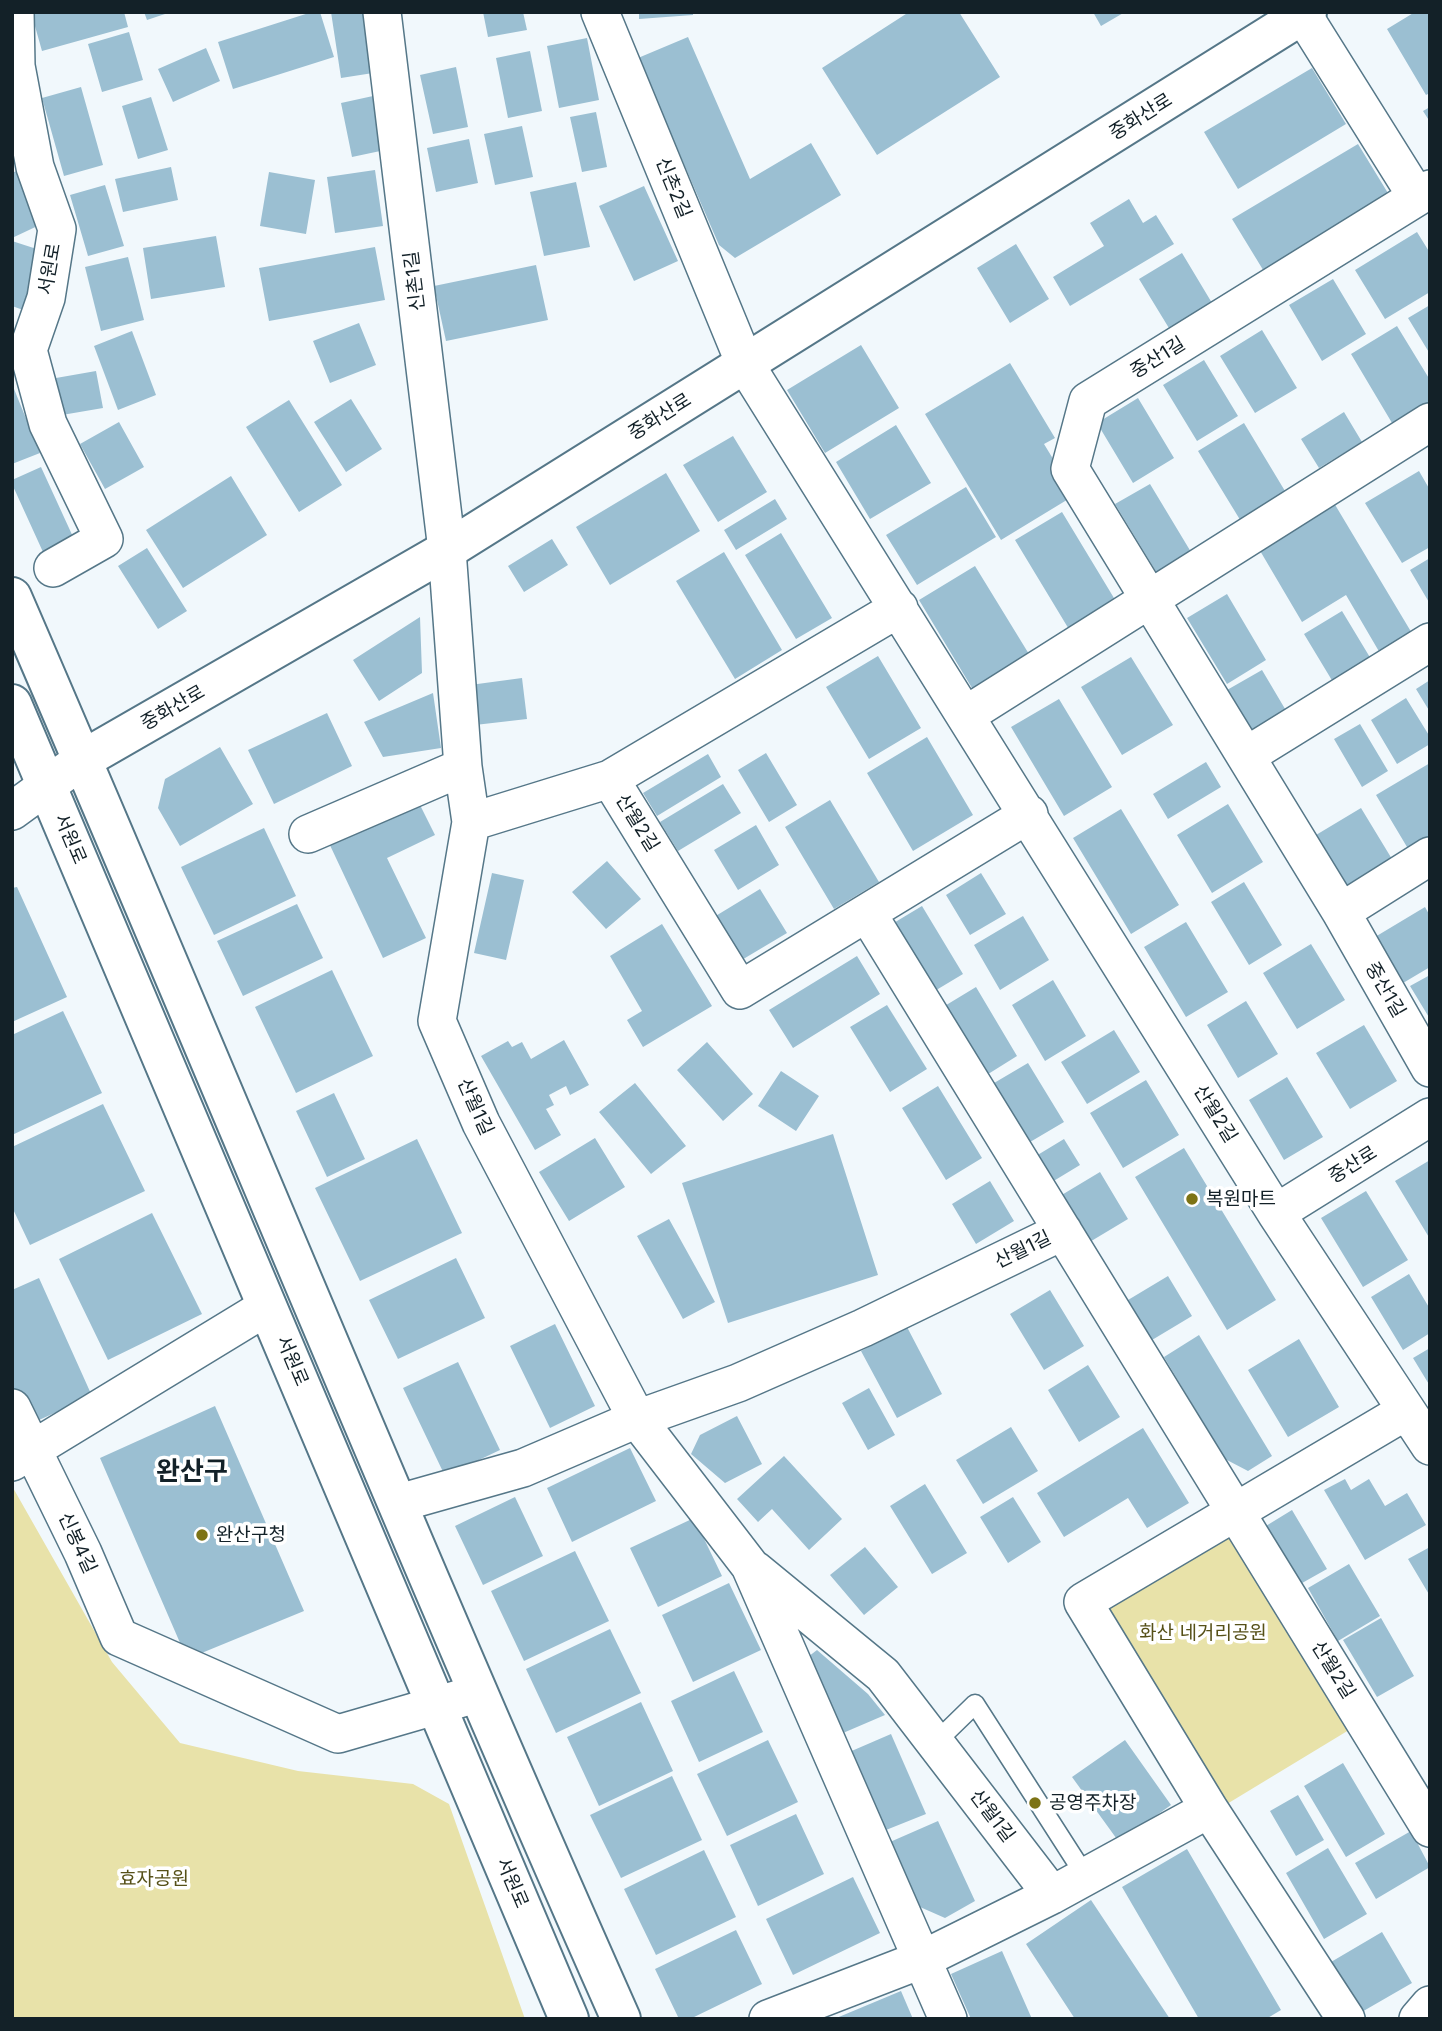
<!DOCTYPE html>
<meta charset="utf-8">
<style>
body{margin:0}
#map{position:relative;width:1442px;height:2031px;overflow:hidden;background:#f1f8fc;font-family:Inter,sans-serif}
canvas{display:block}
.frame{position:absolute;inset:0;border:14px solid #132128;pointer-events:none}
</style>
<div id="map">
<canvas width="1442" height="2031"></canvas>
<div class="frame"></div>
</div>
<script>
const ctx = document.querySelector('canvas').getContext('2d');
ctx.lineJoin = 'round';
function fill(path, color) { ctx.fillStyle = color; ctx.fill(path, 'evenodd'); }
function stroke(path, color, width, dash) { ctx.strokeStyle = color; ctx.lineWidth = width; ctx.lineCap = dash ? 'butt' : 'round'; ctx.setLineDash(dash || []); ctx.stroke(path); }
function label(font, color, halo, rows, align = 'center') {
  ctx.font = font + ' Inter,"Noto Sans KR",sans-serif'; ctx.lineWidth = 7; ctx.setLineDash([]); ctx.textBaseline = 'middle'; ctx.strokeStyle = halo; ctx.fillStyle = color; for (const [text, x, y, turn = 0] of rows) {
    ctx.save(); ctx.translate(x, y); ctx.rotate((+turn || 0) * Math.PI / 180); ctx.textAlign = isNaN(turn) ? turn : align; if (halo) ctx.strokeText(text, 0, 0); ctx.fillText(text, 0, 0); ctx.restore();
  }
}
const green = new Path2D(`
 M 12,1486 L 112,1662 L 180,1743 L 298,1771 L 413,1784 L 449,1804 L 525,2019 L 12,2019 Z
 M 1225,1524 L 1349,1730 L 1222,1807 L 1097,1602 Z`);
const building = new Path2D(`
 M 31,12 L 124,12 L 128,27 L 42,51 Z
 M 144,12 L 168,12 L 168,13 L 147,20 Z
 M 312,12 L 320,12 L 334,57 L 233,89 L 218,42 Z
 M 331,12 L 364,12 L 373,73 L 341,78 Z
 M 483,12 L 523,12 L 527,30 L 488,37 Z
 M 639,12 L 693,12 L 693,15 L 639,19 Z
 M 909,12 L 959,12 L 1000,77 L 877,155 L 822,68 Z
 M 1093,12 L 1125,12 L 1101,26 Z
 M 1415,12 L 1430,14 L 1430,93 L 1426,95 L 1387,29 Z
 M 129,32 L 143,80 L 102,92 L 88,44 Z
 M 688,37 L 750,179 L 811,143 L 841,195 L 735,258 L 719,245 L 638,58 Z
 M 587,38 L 599,100 L 559,108 L 547,46 Z
 M 206,48 L 220,81 L 173,102 L 158,69 Z
 M 530,51 L 542,111 L 508,118 L 496,58 Z
 M 456,67 L 468,127 L 433,134 L 420,75 Z
 M 1312,68 L 1346,124 L 1238,189 L 1204,132 Z
 M 81,87 L 103,165 L 64,176 L 42,98 Z
 M 373,96 L 385,150 L 352,157 L 341,103 Z
 M 151,97 L 168,150 L 138,159 L 122,106 Z
 M 1430,107 L 1430,122 L 1423,111 Z
 M 596,112 L 607,167 L 582,172 L 570,117 Z
 M 522,126 L 533,177 L 495,185 L 484,134 Z
 M 469,139 L 478,183 L 436,192 L 427,148 Z
 M 1358,144 L 1394,203 L 1268,278 L 1232,219 Z
 M 171,167 L 178,200 L 123,212 L 115,179 Z
 M 21,169 L 46,222 L 12,238 L 12,173 Z
 M 375,170 L 383,226 L 335,233 L 327,177 Z
 M 269,172 L 315,180 L 306,234 L 260,226 Z
 M 576,182 L 590,247 L 544,256 L 530,192 Z
 M 105,185 L 124,246 L 88,256 L 70,195 Z
 M 644,186 L 678,261 L 634,281 L 599,206 Z
 M 1129,199 L 1143,223 L 1156,215 L 1174,244 L 1070,306 L 1053,277 L 1104,246 L 1090,223 Z
 M 1417,232 L 1430,253 L 1430,292 L 1385,319 L 1355,270 Z
 M 216,236 L 225,287 L 151,299 L 143,248 Z
 M 12,241 L 46,252 L 26,311 L 12,306 Z
 M 1016,244 L 1049,299 L 1010,323 L 977,268 Z
 M 375,247 L 385,300 L 269,321 L 259,268 Z
 M 1182,253 L 1218,313 L 1175,338 L 1139,279 Z
 M 128,257 L 144,320 L 101,331 L 85,267 Z
 M 536,265 L 548,320 L 446,341 L 434,286 Z
 M 1333,279 L 1366,334 L 1322,361 L 1289,305 Z
 M 1430,305 L 1430,354 L 1408,318 Z
 M 359,323 L 376,365 L 330,383 L 313,341 Z
 M 1397,326 L 1430,380 L 1430,407 L 1395,428 L 1351,354 Z
 M 1262,330 L 1297,388 L 1255,413 L 1220,356 Z
 M 132,331 L 156,395 L 118,410 L 94,346 Z
 M 861,345 L 899,408 L 825,453 L 787,390 Z
 M 1204,360 L 1238,416 L 1197,441 L 1163,385 Z
 M 1010,363 L 1055,438 L 1044,444 L 1075,495 L 1001,540 L 925,414 Z
 M 96,371 L 103,408 L 62,415 L 56,378 Z
 M 12,384 L 40,453 L 12,464 Z
 M 1138,398 L 1174,458 L 1133,483 L 1097,423 Z
 M 351,399 L 382,449 L 346,472 L 314,422 Z
 M 289,400 L 342,485 L 299,512 L 246,427 Z
 M 1344,412 L 1362,442 L 1319,468 L 1301,439 Z
 M 119,422 L 144,467 L 105,489 L 80,444 Z
 M 1244,423 L 1288,496 L 1242,523 L 1198,451 Z
 M 896,425 L 931,483 L 870,519 L 836,462 Z
 M 733,436 L 767,492 L 718,522 L 683,465 Z
 M 41,467 L 74,539 L 43,552 L 12,484 L 12,480 Z
 M 1419,471 L 1430,490 L 1430,547 L 1402,563 L 1365,503 Z
 M 666,473 L 700,531 L 610,585 L 576,527 Z
 M 231,476 L 267,535 L 183,588 L 146,530 Z
 M 1150,484 L 1194,557 L 1160,578 L 1115,504 Z
 M 966,487 L 996,537 L 917,585 L 886,535 Z
 M 775,499 L 787,519 L 736,550 L 724,530 Z
 M 1334,503 L 1416,640 L 1384,660 L 1346,595 L 1302,622 L 1259,549 Z
 M 1062,512 L 1117,603 L 1070,631 L 1015,540 Z
 M 781,533 L 832,618 L 796,639 L 745,555 Z
 M 552,539 L 568,565 L 524,592 L 508,566 Z
 M 147,548 L 187,611 L 158,629 L 118,566 Z
 M 724,552 L 782,650 L 735,679 L 676,581 Z
 M 1430,558 L 1430,604 L 1410,570 Z
 M 975,566 L 1032,659 L 975,693 L 919,600 Z
 M 1227,594 L 1266,660 L 1227,684 L 1187,618 Z
 M 1342,611 L 1377,669 L 1339,692 L 1304,634 Z
 M 420,617 L 422,673 L 379,701 L 353,660 Z
 M 878,656 L 921,728 L 869,759 L 826,687 Z
 M 1131,657 L 1173,725 L 1122,755 L 1081,687 Z
 M 1262,670 L 1291,719 L 1257,740 L 1227,690 Z
 M 522,678 L 527,719 L 475,725 L 470,685 Z
 M 1430,680 L 1430,712 L 1416,689 Z
 M 433,693 L 441,748 L 383,757 L 364,722 Z
 M 1406,698 L 1430,737 L 1430,744 L 1397,764 L 1371,720 Z
 M 1059,699 L 1112,787 L 1064,816 L 1011,727 Z
 M 327,713 L 352,766 L 274,804 L 248,750 Z
 M 1360,724 L 1388,771 L 1362,787 L 1334,739 Z
 M 927,737 L 973,815 L 913,851 L 867,773 Z
 M 220,747 L 253,804 L 180,846 L 158,808 L 165,779 Z
 M 766,753 L 797,805 L 769,822 L 738,770 Z
 M 708,754 L 721,777 L 657,816 L 643,793 Z
 M 1206,762 L 1221,787 L 1168,819 L 1153,794 Z
 M 1430,763 L 1430,847 L 1413,857 L 1376,795 Z
 M 723,784 L 741,813 L 678,851 L 660,822 Z
 M 417,799 L 435,835 L 387,858 L 426,938 L 383,958 L 328,841 Z
 M 830,800 L 879,882 L 834,909 L 785,827 Z
 M 1228,804 L 1263,862 L 1212,893 L 1177,835 Z
 M 1361,808 L 1395,864 L 1345,894 L 1311,838 Z
 M 1121,809 L 1179,905 L 1131,934 L 1073,838 Z
 M 756,825 L 779,865 L 738,890 L 714,850 Z
 M 264,828 L 296,896 L 214,935 L 181,867 Z
 M 607,861 L 641,899 L 606,929 L 572,892 Z
 M 492,873 L 524,880 L 506,960 L 474,953 Z
 M 981,873 L 1006,914 L 970,935 L 946,895 Z
 M 1244,882 L 1282,945 L 1249,965 L 1211,902 Z
 M 17,887 L 67,997 L 12,1022 L 12,888 Z
 M 760,889 L 787,933 L 740,961 L 714,917 Z
 M 297,904 L 323,958 L 243,996 L 217,941 Z
 M 922,906 L 963,974 L 933,992 L 892,924 Z
 M 1425,907 L 1430,916 L 1430,967 L 1398,986 L 1370,940 Z
 M 1023,916 L 1049,960 L 1000,990 L 974,945 Z
 M 1186,922 L 1228,992 L 1186,1017 L 1144,947 Z
 M 662,924 L 712,1006 L 643,1047 L 627,1020 L 642,1011 L 610,956 Z
 M 1311,944 L 1345,1000 L 1297,1029 L 1263,973 Z
 M 857,956 L 880,994 L 793,1048 L 769,1010 Z
 M 332,970 L 373,1056 L 296,1093 L 255,1007 Z
 M 1430,975 L 1430,1019 L 1410,986 Z
 M 1053,980 L 1086,1036 L 1045,1061 L 1012,1005 Z
 M 976,987 L 1017,1056 L 985,1076 L 943,1007 Z
 M 1246,1001 L 1278,1054 L 1238,1078 L 1207,1025 Z
 M 887,1005 L 927,1069 L 890,1092 L 850,1027 Z
 M 63,1011 L 102,1093 L 12,1135 L 12,1035 Z
 M 1364,1025 L 1397,1081 L 1350,1109 L 1316,1053 Z
 M 1114,1030 L 1140,1072 L 1087,1104 L 1061,1062 Z
 M 564,1040 L 589,1085 L 570,1095 L 566,1086 L 549,1095 L 554,1105 L 546,1109 L 561,1135 L 535,1150 L 481,1056 L 508,1041 L 512,1047 L 522,1042 L 531,1059 Z
 M 707,1042 L 753,1094 L 723,1121 L 677,1070 Z
 M 1028,1063 L 1064,1122 L 1025,1145 L 989,1086 Z
 M 781,1071 L 819,1096 L 796,1131 L 758,1106 Z
 M 1287,1077 L 1323,1137 L 1284,1160 L 1249,1100 Z
 M 1146,1080 L 1179,1135 L 1123,1168 L 1090,1113 Z
 M 635,1083 L 686,1146 L 651,1174 L 599,1112 Z
 M 938,1086 L 982,1158 L 946,1180 L 902,1108 Z
 M 334,1093 L 365,1159 L 327,1177 L 296,1111 Z
 M 103,1104 L 145,1191 L 30,1245 L 12,1207 L 12,1147 Z
 M 833,1134 L 878,1275 L 728,1323 L 682,1183 Z
 M 595,1138 L 625,1187 L 569,1221 L 539,1172 Z
 M 417,1139 L 462,1233 L 360,1281 L 315,1188 Z
 M 1064,1139 L 1080,1165 L 1047,1185 L 1031,1159 Z
 M 1184,1148 L 1276,1300 L 1227,1330 L 1135,1177 Z
 M 1430,1160 L 1430,1239 L 1395,1181 Z
 M 1100,1172 L 1128,1219 L 1083,1246 L 1055,1199 Z
 M 990,1181 L 1014,1221 L 976,1244 L 952,1204 Z
 M 1366,1191 L 1408,1260 L 1363,1287 L 1321,1218 Z
 M 152,1213 L 202,1314 L 108,1360 L 59,1259 Z
 M 669,1219 L 715,1302 L 683,1319 L 637,1236 Z
 M 456,1258 L 485,1318 L 398,1359 L 369,1300 Z
 M 1409,1274 L 1430,1309 L 1430,1333 L 1403,1350 L 1371,1297 Z
 M 1168,1276 L 1192,1316 L 1147,1343 L 1123,1303 Z
 M 39,1278 L 92,1396 L 28,1425 L 12,1390 L 12,1290 Z
 M 1050,1290 L 1084,1346 L 1044,1370 L 1010,1314 Z
 M 555,1324 L 595,1406 L 550,1428 L 510,1346 Z
 M 907,1327 L 942,1394 L 897,1418 L 861,1351 Z
 M 1199,1335 L 1272,1456 L 1248,1471 L 1225,1459 L 1164,1357 Z
 M 1299,1339 L 1339,1407 L 1288,1437 L 1248,1370 Z
 M 1430,1348 L 1430,1386 L 1413,1358 Z
 M 458,1362 L 500,1450 L 445,1476 L 403,1388 Z
 M 1088,1365 L 1120,1417 L 1079,1442 L 1048,1390 Z
 M 869,1388 L 895,1435 L 868,1450 L 842,1403 Z
 M 215,1406 L 304,1611 L 187,1659 L 100,1458 Z
 M 737,1416 L 762,1464 L 725,1483 L 691,1454 L 700,1435 Z
 M 1011,1427 L 1038,1471 L 983,1504 L 956,1460 Z
 M 1143,1428 L 1189,1503 L 1147,1528 L 1128,1498 L 1064,1537 L 1037,1493 Z
 M 630,1448 L 656,1501 L 572,1542 L 547,1488 Z
 M 784,1456 L 842,1519 L 809,1550 L 772,1509 L 758,1522 L 737,1499 Z
 M 1345,1479 L 1351,1490 L 1369,1479 L 1385,1506 L 1407,1493 L 1426,1525 L 1365,1560 L 1324,1490 Z
 M 925,1484 L 967,1553 L 932,1574 L 890,1506 Z
 M 515,1497 L 543,1556 L 483,1585 L 455,1526 Z
 M 1013,1497 L 1041,1542 L 1008,1563 L 980,1517 Z
 M 1292,1510 L 1327,1569 L 1295,1587 L 1261,1529 Z
 M 694,1518 L 722,1576 L 658,1607 L 630,1548 Z
 M 865,1547 L 898,1587 L 864,1615 L 830,1575 Z
 M 1430,1547 L 1430,1596 L 1408,1559 Z
 M 575,1551 L 609,1621 L 524,1661 L 491,1591 Z
 M 1349,1564 L 1380,1616 L 1338,1641 L 1308,1588 Z
 M 729,1583 L 761,1650 L 693,1682 L 662,1615 Z
 M 1381,1618 L 1414,1676 L 1377,1697 L 1343,1640 Z
 M 610,1629 L 641,1693 L 556,1733 L 526,1669 Z
 M 817,1650 L 868,1694 L 885,1715 L 836,1736 L 804,1660 Z
 M 734,1671 L 763,1732 L 699,1762 L 671,1701 Z
 M 641,1702 L 673,1771 L 599,1806 L 567,1737 Z
 M 891,1734 L 926,1814 L 881,1832 L 847,1753 Z
 M 768,1740 L 798,1802 L 727,1836 L 697,1774 Z
 M 1125,1740 L 1171,1805 L 1119,1842 L 1072,1777 Z
 M 1343,1763 L 1385,1834 L 1346,1857 L 1304,1786 Z
 M 672,1776 L 702,1840 L 621,1878 L 590,1815 Z
 M 1298,1795 L 1324,1840 L 1296,1856 L 1270,1811 Z
 M 796,1814 L 824,1874 L 758,1906 L 730,1845 Z
 M 938,1821 L 975,1901 L 945,1918 L 920,1907 L 890,1842 Z
 M 1411,1831 L 1430,1867 L 1376,1899 L 1355,1863 Z
 M 1328,1848 L 1367,1914 L 1324,1939 L 1286,1873 Z
 M 1187,1849 L 1281,2010 L 1266,2019 L 1199,2019 L 1122,1887 Z
 M 704,1850 L 736,1917 L 656,1955 L 624,1889 Z
 M 853,1877 L 880,1933 L 793,1975 L 766,1919 Z
 M 1091,1900 L 1170,2019 L 1075,2019 L 1026,1944 Z
 M 736,1930 L 762,1984 L 690,2019 L 679,2019 L 655,1969 Z
 M 1382,1932 L 1412,1983 L 1360,2013 L 1331,1962 Z
 M 1002,1951 L 1032,2019 L 971,2019 L 951,1974 Z
 M 901,1991 L 913,2019 L 834,2019 Z`);
const service = new Path2D(`
 M 936,1742 L 975,1704 L 1086,1877`);
const minor = new Path2D(`
 M 15,12 L 16,66 L 35,167 L 57,229 L 46,298 L 28,350 L 48,424 L 104,539 L 53,568
 M 382,12 L 447,550 L 463,767 L 471,822 L 437,1021 L 481,1123 L 637,1419 L 750,1566 L 948,2019
 M 600,12 L 745,364 L 1276,1213 L 1430,1446
 M 1303,15 L 1417,197
 M 1430,189 L 1088,401 L 1070,469 L 1341,912 L 1430,1068
 M 966,715 L 1430,422
 M 1246,756 L 1430,642
 M 610,779 L 740,990 L 1029,814
 M 12,811 L 82,760
 M 471,822 L 610,779 L 899,608
 M 308,834 L 463,767
 M 1341,912 L 1430,856
 M 867,913 L 1430,1828
 M 1276,1213 L 1430,1117
 M 12,1408 L 83,1553 L 119,1637 L 338,1734 L 476,1694
 M 12,1462 L 255,1314
 M 399,1503 L 523,1468 L 637,1419 L 738,1383 L 863,1328 L 1063,1231
 M 755,1570 L 883,1675 L 1052,1895
 M 768,2019 L 923,1959 L 1052,1895 L 1209,1809
 M 1346,2019 L 1209,1809 L 1083,1602 L 1406,1411
 M 1418,2019 L 1430,2005`);
const tertiary = new Path2D(`
 M 12,597 C 217,1070 411,1548 621,2019
 M 12,704 L 569,2019
 M 82,760 L 447,550 L 1307,12`);
const markers = [
 [1192,1199,7,"#7d7315"],
 [202,1535,7,"#7d7315"],
 [1035,1803,7,"#7d7315"]
];
const streetNames = [
 ["중화산로",1141,117,-32],
 ["신촌2길",673,188,68],
 ["서원로",50,269,-80],
 ["신촌1길",415,281,-97],
 ["중산1길",1158,358,-32],
 ["중화산로",660,417,-32],
 ["중화산로",173,708,-30],
 ["산월2길",637,823,58],
 ["서원로",70,839,67],
 ["중산1길",1385,990,60],
 ["산월1길",475,1107,66],
 ["산월2길",1215,1114,58],
 ["중산로",1353,1165,-32],
 ["산월1길",1023,1250,-26],
 ["서원로",292,1361,67],
 ["신봉4길",77,1543,65],
 ["산월2길",1333,1670,58],
 ["산월1길",992,1816,53],
 ["서원로",512,1883,67]
];
const poiNames = [
 ["복원마트",1206,1199],
 ["완산구청",216,1535],
 ["공영주차장",1049,1803]
];
const parkNames = [
 ["화산 네거리공원",1203,1633],
 ["효자공원",154,1879]
];
const districtNames = [
 ["완산구",192,1472]
];
fill(green, '#e8e2a9');
fill(building, '#9bbfd2');
stroke(service, '#578', 21);
stroke(minor, '#578', 40);
stroke(tertiary, '#578', 42);
stroke(service, '#fff', 18);
stroke(minor, '#fff', 37);
stroke(tertiary, '#fff', 38);
for (const [x, y, r, color] of markers) { const dot = new Path2D(); dot.arc(x, y, r, 0, 2 * Math.PI); ctx.fillStyle = color; ctx.fill(dot); stroke(dot, '#fff', 2.5); }
label('19px', '#132128', '#fff', streetNames);
label('19px', '#132128', '#fff', poiNames, 'left');
label('19px', '#565018', '#fff', parkNames);
label('bold 26px', '#132128', '#fff', districtNames);
</script>
